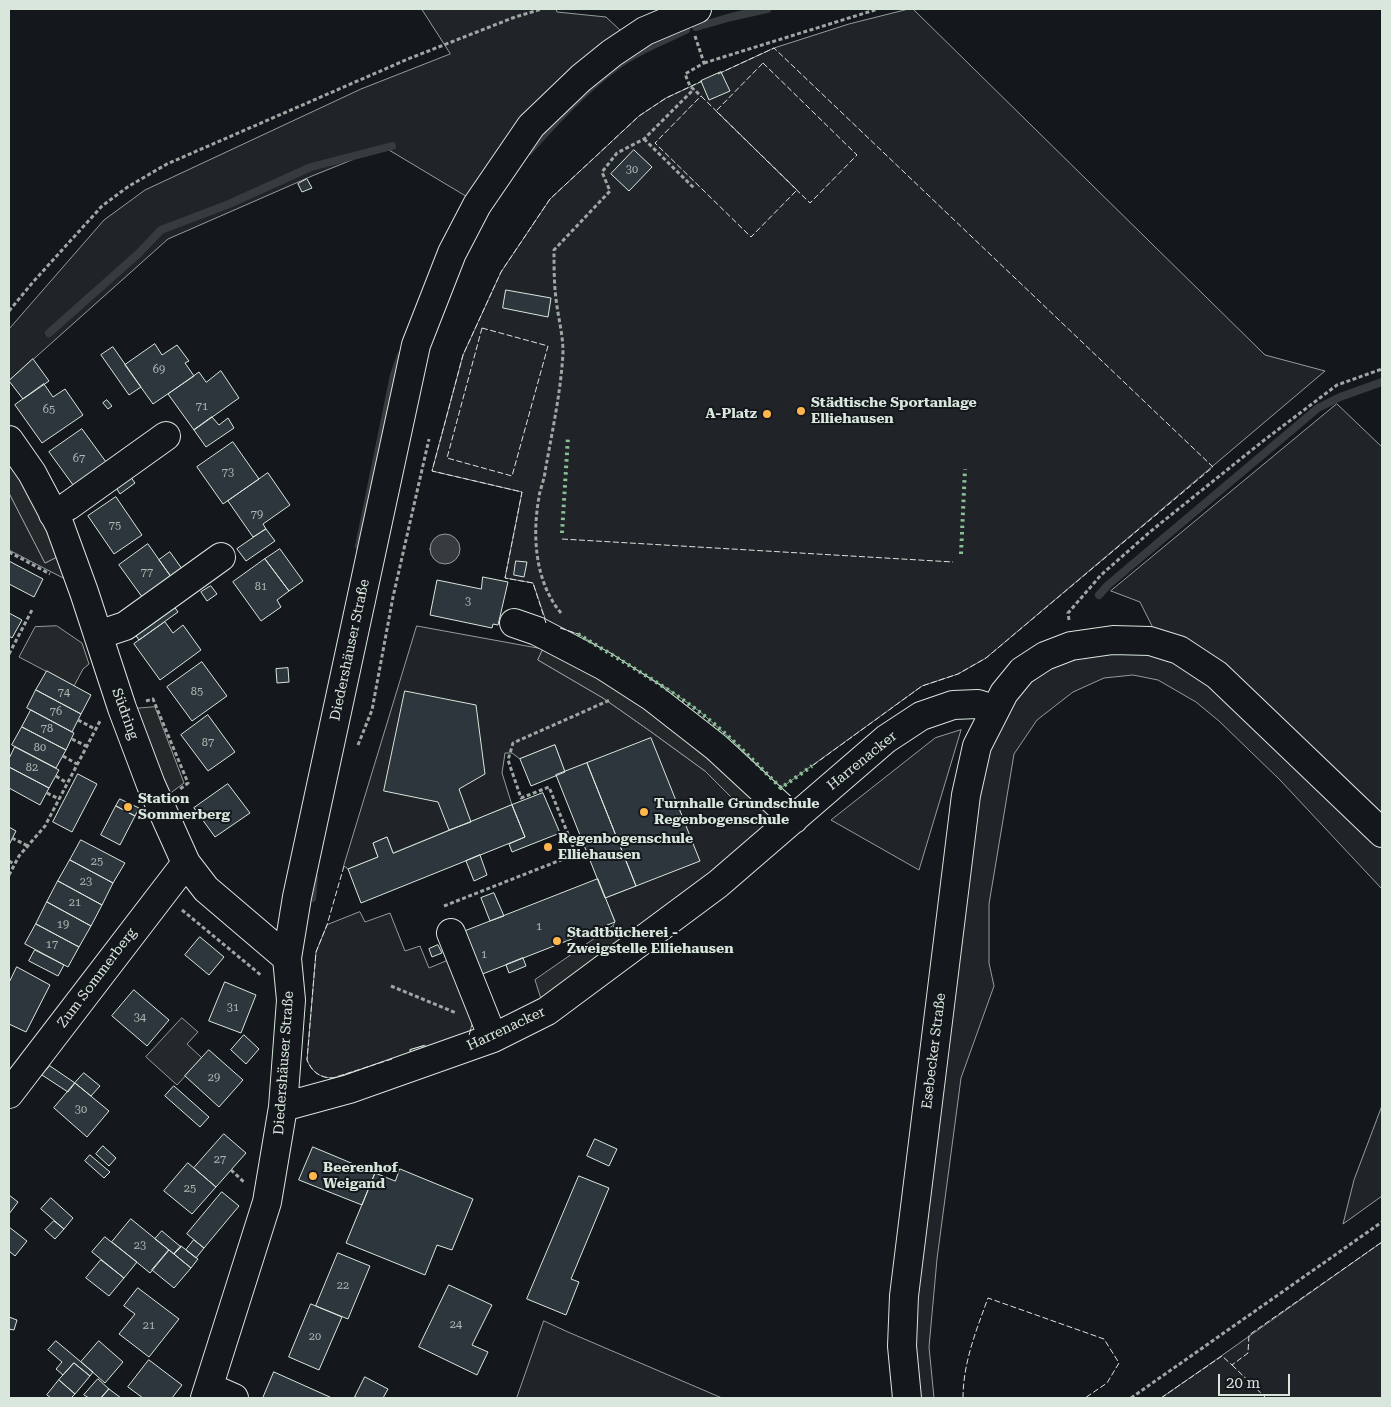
<!DOCTYPE html>
<meta charset="utf-8">
<style>
body{margin:0}
#map{position:relative;width:1391px;height:1407px;overflow:hidden;background:#14181c;font-family:"Roboto Serif",serif}
canvas{display:block}
.frame{position:absolute;inset:0;border:10px solid #d8e6dc;pointer-events:none}
.scale{position:absolute;left:1218px;top:1374px;width:72px;height:22px;box-sizing:border-box;border:2px solid #d8e6dc;border-top:0;padding-left:6px;font-size:15px;line-height:18px;white-space:nowrap;color:#d8e6dc;-webkit-text-stroke:4px #14181c;paint-order:stroke}
</style>
<div id="map">
<canvas width="1391" height="1407"></canvas>
<div class="frame"></div>
<div class="scale">20 m</div>
</div>
<script>
const ctx = document.querySelector('canvas').getContext('2d');
ctx.lineJoin = 'round';
function fill(path, color) { ctx.fillStyle = color; ctx.fill(path, 'evenodd'); }
function stroke(path, color, width, dash) { ctx.strokeStyle = color; ctx.lineWidth = width; ctx.lineCap = dash ? 'butt' : 'round'; ctx.setLineDash(dash || []); ctx.stroke(path); }
function label(font, color, halo, rows, align = 'center') {
  ctx.font = font + ' "Roboto Serif",serif'; ctx.lineWidth = 4; ctx.setLineDash([]); ctx.textBaseline = 'middle'; ctx.strokeStyle = halo; ctx.fillStyle = color; for (const [text, x, y, turn = 0] of rows) {
    ctx.save(); ctx.translate(x, y); ctx.rotate((+turn || 0) * Math.PI / 180); ctx.textAlign = isNaN(turn) ? turn : align; if (halo) ctx.strokeText(text, 0, 0); ctx.fillText(text, 0, 0); ctx.restore();
  }
}
const green = new Path2D(`
 M 422,9 L 556,9 L 557,12 L 606,17 L 621,31 L 469,198 L 384,147 L 312,176 L 168,239 L 9,381 L 9,329 L 104,220 L 145,190 L 361,89 L 450,54 Z
 M 909,9 L 913,9 L 1265,355 L 1325,371 L 986,658 L 958,674 L 922,686 L 781,788 L 731,739 L 699,711 L 668,689 L 578,634 L 547,624 L 533,583 L 505,578 L 522,492 L 432,471 L 463,355 L 501,272 L 550,199 L 639,116 L 666,98 L 774,48 L 849,24 Z
 M 1337,404 L 1382,447 L 1382,819 L 1154,630 L 1140,602 L 1111,591 Z
 M 9,493 L 45,563 L 59,556 L 67,580 L 9,550 Z
 M 417,626 L 543,649 L 538,660 L 603,698 L 650,731 L 705,771 L 739,805 L 759,798 L 773,812 L 773,820 L 768,828 L 625,941 L 613,926 L 615,921 L 605,898 L 636,886 L 588,763 L 565,772 L 555,745 L 520,759 L 512,753 L 505,753 L 502,773 L 512,805 L 468,823 L 446,813 L 452,829 L 393,853 L 387,837 L 373,843 L 378,857 L 348,869 L 344,866 Z
 M 1104,652 L 1152,654 L 1185,667 L 1231,702 L 1382,848 L 1382,889 L 1280,780 L 1219,721 L 1196,702 L 1158,680 L 1133,675 L 1104,678 L 1073,692 L 1037,720 L 1014,754 L 989,904 L 989,963 L 994,986 L 961,1078 L 937,1259 L 929,1347 L 934,1398 L 918,1398 L 913,1316 L 978,790 C 982,775 984,759 990,746 C 1005,708 1031,673 1070,658 C 1081,654 1093,654 1104,652 Z
 M 961,730 L 919,870 L 831,820 L 935,738 Z
 M 360,912 L 365,922 L 390,913 L 405,951 L 420,946 L 429,968 L 453,958 L 474,1017 L 469,1035 L 426,1048 L 425,1045 L 410,1050 L 410,1054 L 333,1078 C 320,1078 312,1072 307,1060 L 316,952 L 327,925 Z
 M 1382,1106 L 1382,1196 L 1343,1224 L 1354,1180 Z
 M 1382,1242 L 1382,1398 L 1161,1398 C 1235,1347 1308,1294 1382,1242 Z
 M 544,1321 L 568,1332 L 722,1398 L 517,1398 Z`);
const parking = new Path2D(`
 M 9,458 L 32,495 L 59,556 L 45,563 L 9,493 Z
 M 57,626 L 82,643 L 89,664 L 83,669 L 74,686 L 19,657 L 35,627 Z
 M 546,643 L 591,665 L 759,798 L 739,805 L 705,771 L 650,731 L 603,698 L 538,660 Z
 M 155,707 L 184,783 L 168,795 L 133,709 Z
 M 613,926 L 625,941 L 542,1002 L 535,980 Z
 M 182,1018 L 198,1032 L 187,1044 L 202,1058 L 177,1085 L 146,1057 Z`);
const water = new Path2D(`
 M430 549a15 15 0 1 1 30 0a15 15 0 1 1-30 0Z`);
const stream = new Path2D(`
 M 696,27 L 731,17 L 767,9
 M 529,151 C 556,121 585,89 618,65 C 638,50 663,41 686,30
 M 49,333 L 138,254 L 161,230 L 229,204 L 311,167 L 392,146
 M 359,546 L 394,375 L 401,355
 M 1099,595 L 1108,585 L 1318,408 L 1340,397 L 1382,382
 M 312,898 L 314,878`);
const building = new Path2D(`
 M 721,72 L 730,91 L 709,100 L 701,81 Z
 M 634,150 L 652,167 L 629,191 L 611,174 Z
 M 307,179 L 312,188 L 302,192 L 298,184 Z
 M 506,290 L 551,298 L 548,317 L 503,308 Z
 M 155,344 L 162,355 L 177,345 L 189,361 L 185,363 L 194,376 L 153,404 L 125,365 Z
 M 113,347 L 141,387 L 129,395 L 101,355 Z
 M 33,359 L 49,381 L 23,399 L 9,381 Z
 M 221,371 L 239,398 L 194,430 L 168,394 L 199,372 L 206,382 Z
 M 44,384 L 53,397 L 65,389 L 83,415 L 42,443 L 15,405 Z
 M 107,400 L 112,406 L 108,409 L 103,403 Z
 M 212,417 L 219,425 L 228,418 L 234,428 L 206,447 L 194,430 Z
 M 82,429 L 109,466 L 76,489 L 49,452 Z
 M 233,442 L 259,479 L 223,504 L 197,467 Z
 M 268,473 L 290,505 L 263,524 L 266,529 L 253,537 L 228,501 Z
 M 130,476 L 135,483 L 120,494 L 115,486 Z
 M 116,497 L 142,535 L 114,554 L 88,516 Z
 M 266,529 L 275,541 L 246,561 L 237,549 Z
 M 148,544 L 174,581 L 145,601 L 119,565 Z
 M 280,549 L 303,581 L 289,591 L 265,559 Z
 M 170,552 L 185,573 L 174,581 L 159,560 Z
 M 265,559 L 289,591 L 277,600 L 281,607 L 261,621 L 233,582 Z
 M 9,561 L 43,579 L 34,597 L 9,584 Z
 M 516,561 L 527,562 L 524,577 L 514,575 Z
 M 483,577 L 508,582 L 498,625 L 493,624 L 492,628 L 430,615 L 437,580 L 481,589 Z
 M 211,586 L 217,594 L 207,601 L 201,592 Z
 M 171,602 L 178,612 L 139,640 L 132,630 Z
 M 9,613 L 22,620 L 12,638 L 9,636 Z
 M 165,622 L 173,633 L 183,625 L 201,650 L 160,680 L 134,644 Z
 M 202,662 L 227,696 L 192,721 L 167,687 Z
 M 288,668 L 289,682 L 277,683 L 276,669 Z
 M 47,671 L 91,695 L 81,714 L 36,690 Z
 M 36,690 L 81,714 L 72,732 L 27,708 Z
 M 405,691 L 476,705 L 485,774 L 459,789 L 471,822 L 449,830 L 438,802 L 384,791 Z
 M 31,710 L 74,733 L 66,750 L 22,727 Z
 M 208,715 L 235,752 L 208,771 L 181,735 Z
 M 22,727 L 66,750 L 56,768 L 12,745 Z
 M 651,738 L 700,861 L 636,886 L 587,763 Z
 M 555,745 L 565,772 L 531,786 L 520,759 Z
 M 15,747 L 59,770 L 49,788 L 9,767 L 9,759 Z
 M 587,763 L 636,886 L 605,898 L 556,775 Z
 M 9,767 L 49,788 L 40,805 L 9,788 Z
 M 78,774 L 97,784 L 72,832 L 53,822 Z
 M 228,784 L 250,813 L 215,837 L 194,808 Z
 M 543,793 L 560,833 L 512,852 L 509,844 L 525,837 L 512,805 Z
 M 120,799 L 139,808 L 135,816 L 116,806 Z
 M 512,805 L 525,837 L 361,903 L 348,869 L 378,857 L 373,843 L 387,837 L 393,853 Z
 M 116,806 L 135,816 L 120,845 L 101,835 Z
 M 9,827 L 16,831 L 9,845 Z
 M 81,840 L 125,863 L 113,883 L 70,860 Z
 M 480,855 L 487,875 L 474,881 L 466,861 Z
 M 70,860 L 113,883 L 102,905 L 58,881 Z
 M 598,879 L 615,922 L 480,975 L 463,932 Z
 M 58,881 L 102,905 L 91,926 L 47,902 Z
 M 494,893 L 504,916 L 490,921 L 481,898 Z
 M 47,902 L 91,926 L 79,947 L 36,924 Z
 M 36,924 L 79,947 L 68,967 L 25,944 Z
 M 200,937 L 224,957 L 209,975 L 185,955 Z
 M 438,945 L 442,953 L 432,957 L 429,949 Z
 M 35,950 L 64,965 L 58,976 L 29,961 Z
 M 523,958 L 526,966 L 509,973 L 506,965 Z
 M 17,967 L 50,985 L 26,1032 L 9,1024 L 9,983 Z
 M 225,982 L 256,995 L 241,1033 L 209,1021 Z
 M 134,990 L 169,1020 L 147,1046 L 112,1016 Z
 M 244,1035 L 259,1049 L 246,1064 L 231,1050 Z
 M 424,1046 L 427,1052 L 412,1057 L 410,1050 Z
 M 209,1050 L 243,1080 L 219,1107 L 185,1076 Z
 M 50,1066 L 75,1083 L 68,1092 L 42,1075 Z
 M 84,1073 L 100,1086 L 91,1096 L 75,1083 Z
 M 75,1083 L 109,1111 L 87,1137 L 54,1108 Z
 M 174,1086 L 209,1117 L 200,1127 L 165,1096 Z
 M 224,1134 L 246,1153 L 216,1187 L 194,1168 Z
 M 595,1139 L 617,1149 L 609,1166 L 587,1156 Z
 M 103,1146 L 116,1158 L 109,1166 L 96,1154 Z
 M 313,1147 L 375,1173 L 362,1205 L 299,1180 Z
 M 90,1155 L 110,1172 L 104,1178 L 85,1161 Z
 M 188,1163 L 216,1187 L 192,1214 L 164,1191 Z
 M 400,1169 L 473,1199 L 452,1250 L 437,1245 L 425,1275 L 346,1243 L 375,1173 L 395,1181 Z
 M 579,1176 L 609,1188 L 571,1279 L 579,1282 L 566,1315 L 527,1299 Z
 M 222,1192 L 239,1206 L 204,1248 L 187,1234 Z
 M 9,1195 L 18,1202 L 9,1214 Z
 M 51,1198 L 73,1218 L 64,1229 L 41,1209 Z
 M 131,1219 L 169,1250 L 150,1273 L 112,1242 Z
 M 54,1221 L 64,1229 L 55,1239 L 45,1230 Z
 M 9,1227 L 27,1241 L 15,1256 L 9,1251 Z
 M 162,1231 L 181,1247 L 174,1254 L 155,1239 Z
 M 105,1237 L 137,1262 L 124,1278 L 92,1252 Z
 M 194,1240 L 204,1248 L 196,1258 L 186,1250 Z
 M 181,1246 L 198,1259 L 191,1268 L 174,1254 Z
 M 169,1250 L 191,1268 L 174,1288 L 152,1270 Z
 M 338,1253 L 370,1266 L 348,1319 L 316,1306 Z
 M 101,1260 L 124,1278 L 109,1296 L 86,1278 Z
 M 449,1285 L 492,1305 L 472,1345 L 488,1352 L 477,1375 L 419,1347 Z
 M 138,1288 L 179,1319 L 149,1357 L 119,1334 L 135,1314 L 124,1306 Z
 M 311,1304 L 342,1317 L 319,1370 L 289,1357 Z
 M 9,1317 L 17,1320 L 14,1330 L 9,1329 Z
 M 56,1341 L 93,1372 L 90,1376 L 74,1363 L 63,1375 L 56,1369 L 62,1362 L 48,1350 Z
 M 99,1341 L 123,1362 L 105,1383 L 81,1362 Z
 M 149,1360 L 182,1385 L 172,1398 L 143,1398 L 128,1387 Z
 M 74,1363 L 90,1376 L 75,1394 L 59,1380 Z
 M 274,1372 L 332,1398 L 263,1398 Z
 M 365,1377 L 388,1389 L 383,1398 L 359,1398 L 355,1397 Z
 M 98,1379 L 109,1389 L 101,1398 L 89,1398 L 84,1395 Z
 M 59,1380 L 75,1394 L 71,1398 L 51,1398 L 47,1395 Z
 M 109,1389 L 121,1398 L 101,1398 Z`);
const path = new Path2D(`
 M 695,36 L 704,63 L 685,74 L 690,86 L 701,96
 M 704,63 L 878,9
 M 644,139 L 694,188
 M 9,311 L 33,282 L 102,206 L 129,186 L 167,164 L 408,59 L 515,17 L 542,9
 M 9,552 L 50,574
 M 561,613 C 535,582 532,536 539,497 C 540,489 544,481 545,472 C 552,432 561,392 563,352 C 563,334 558,317 556,299 C 554,283 554,266 554,250 L 610,191 L 602,172 L 617,153 L 644,139 L 694,89
 M 1069,620 L 1068,613 L 1101,575 L 1151,531 L 1263,441 L 1337,385 L 1382,369
 M 9,654 L 32,610
 M 146,701 L 153,699 L 188,783 L 180,789
 M 78,720 L 95,729
 M 72,739 L 86,746
 M 358,745 L 372,710 L 393,597 L 429,439
 M 63,756 L 77,764
 M 56,776 L 67,783
 M 47,793 L 59,799
 M 12,838 L 28,846
 M 9,861 L 14,864
 M 9,875 L 19,856 L 45,826 L 100,721
 M 444,906 L 576,854 L 549,787 L 521,798 L 508,760 L 513,743 L 610,700
 M 182,910 L 262,976
 M 391,986 L 456,1013
 M 231,1170 L 244,1182
 M 1131,1398 L 1382,1222`);
const minor = new Path2D(`
 M 9,440 L 32,473 L 60,526 L 84,592 L 122,708 L 151,785 L 186,863 L 206,889 L 287,958
 M 53,514 L 68,506 L 166,436
 M 514,623 L 537,631 L 604,666 L 652,697 L 716,747 L 794,819
 M 98,635 L 125,626 L 221,557
 M 451,933 L 493,1038
 M 9,1094 L 186,863
 M 283,1107 L 349,1089 L 493,1038 L 547,1011 L 718,884 L 886,739 L 921,716 L 953,705 L 978,704 L 994,709
 M 209,1387 L 234,1398
 M 205,1398 L 267,1202 L 283,1107 L 291,1000 L 287,958 L 297,897 L 416,345 L 452,253 L 477,205 L 531,126 L 581,78 L 612,53 L 645,31 L 697,9
 M 907,1398 L 902,1346 L 904,1296 L 966,795 L 977,746 L 1004,693 L 1022,671 L 1045,656 L 1071,646 L 1113,640 L 1150,641 L 1179,650 L 1217,675 L 1382,833`);
const hedge = new Path2D(`
 M 562,533 L 568,437
 M 961,554 L 965,469
 M 578,634 C 618,659 659,682 697,710 C 727,733 754,761 781,788 L 812,766`);
const fence = new Path2D(`
 M 763,63 L 857,155 L 810,203 L 716,111 Z
 M 718,74 L 774,48 L 1213,467 L 986,658 L 958,674 L 922,686 L 812,766
 M 701,96 L 797,190 L 751,237 L 655,143 Z
 M 482,328 L 548,346 L 512,476 L 447,458 Z
 M 562,539 L 953,562
 M 546,623 L 533,583 L 505,578 L 522,492 L 432,471 L 463,355 L 501,272 L 550,199 L 639,116 L 666,98 L 702,81
 M 560,628 L 578,634
 M 344,866 L 327,925 L 316,952 L 307,1060 C 312,1072 320,1078 333,1078 L 392,1059
 M 469,1035 L 472,1026
 M 1232,1365 L 1266,1398
 M 963,1398 C 963,1363 976,1331 988,1298 L 1104,1339 L 1119,1363 L 1107,1383 L 1085,1398
 M 1161,1398 L 1222,1356 L 1232,1365 L 1248,1353 L 1249,1335 L 1382,1242`);
const markers = [
 [801,411,5,"#ffb74d"],
 [767,414,5,"#ffb74d"],
 [128,807,5,"#ffb74d"],
 [644,812,5,"#ffb74d"],
 [548,847,5,"#ffb74d"],
 [557,941,5,"#ffb74d"],
 [313,1176,5,"#ffb74d"]
];
const numberNames = [
 ["30",632,170],
 ["69",159,370],
 ["71",202,407],
 ["65",49,410],
 ["67",79,459],
 ["73",228,473],
 ["79",257,515],
 ["75",115,526],
 ["77",147,573],
 ["81",261,587],
 ["3",468,602],
 ["85",197,692],
 ["74",64,693],
 ["76",56,712],
 ["78",47,729],
 ["87",208,743],
 ["80",40,748],
 ["82",32,768],
 ["25",97,862],
 ["23",86,882],
 ["21",75,903],
 ["19",63,925],
 ["1",539,927],
 ["17",52,945],
 ["1",484,955],
 ["31",233,1008],
 ["34",140,1018],
 ["29",214,1078],
 ["30",81,1110],
 ["27",220,1160],
 ["25",190,1189],
 ["23",140,1246],
 ["22",343,1286],
 ["24",456,1325],
 ["21",149,1326],
 ["20",315,1337]
];
const poiNames = [
 ["Städtische Sportanlage",811,403],
 ["Elliehausen",811,419],
 ["A-Platz",757,414,"right"],
 ["Station",138,799],
 ["Sommerberg",138,815],
 ["Turnhalle Grundschule",654,804],
 ["Regenbogenschule",654,820],
 ["Regenbogenschule",558,839],
 ["Elliehausen",558,855],
 ["Stadtbücherei -",567,933],
 ["Zweigstelle Elliehausen",567,949],
 ["Beerenhof",323,1168],
 ["Weigand",323,1184]
];
const streetNames = [
 ["Diedershäuser Straße",350,650,-78],
 ["Südring",125,714,70],
 ["Harrenacker",862,761,-39],
 ["Zum Sommerberg",97,978,-53],
 ["Harrenacker",506,1029,-25],
 ["Esebecker Straße",934,1051,-83],
 ["Diedershäuser Straße",284,1063,-86]
];
fill(green, '#202428');
stroke(green, '#939e99', 1);
fill(parking, '#24282b');
stroke(parking, '#939e99', 1);
fill(water, '#363b3e');
stroke(water, '#939e99', 1);
stroke(stream, '#363b3e', 8);
fill(building, '#2c363c');
stroke(building, '#d8e6dc', 1);
stroke(minor, '#d8e6dc', 30);
stroke(path, '#9da8a2', 3, [4, 2.5]);
stroke(minor, '#14181c', 28);
stroke(hedge, '#8ac095', 4, [2.5, 4]);
stroke(fence, '#d8e6dc', 1, [6, 2.5]);
for (const [x, y, r, color] of markers) { const dot = new Path2D(); dot.arc(x, y, r, 0, 2 * Math.PI); ctx.fillStyle = color; ctx.fill(dot); stroke(dot, '#14181c', 2); }
label('11px', '#adbab4', null, numberNames);
label('bold 14px', '#d8e6dc', '#14181c', poiNames, 'left');
label('14px', '#d8e6dc', '#14181c', streetNames);
</script>
